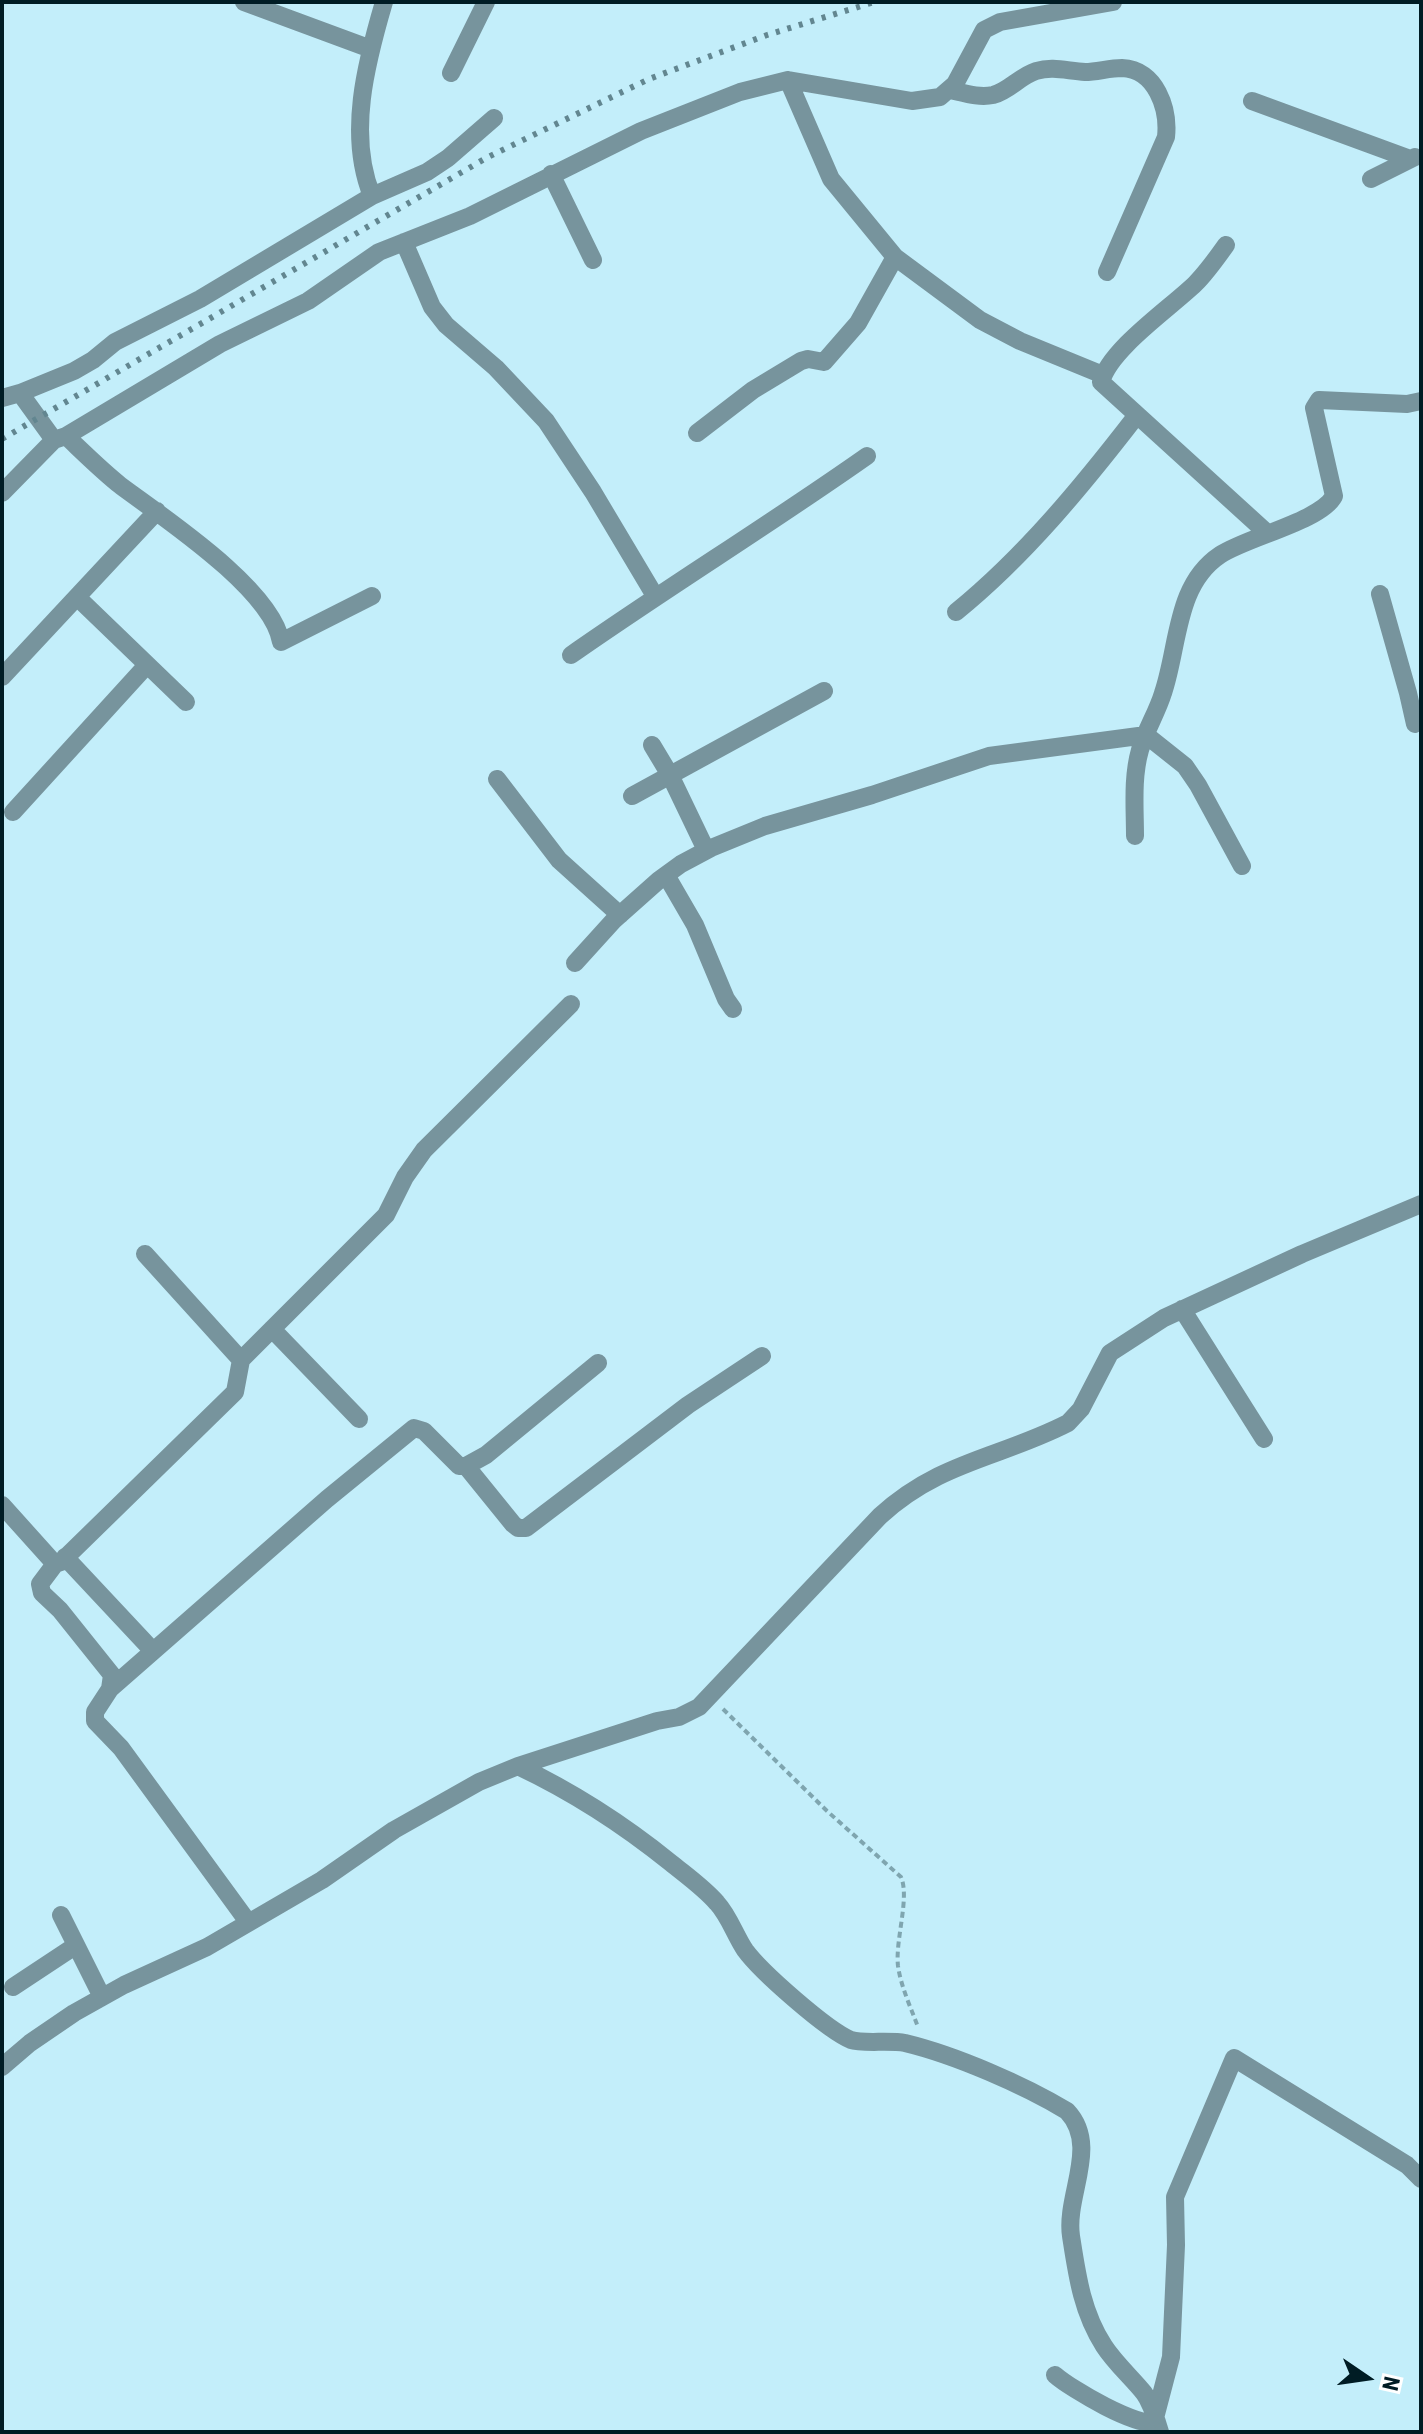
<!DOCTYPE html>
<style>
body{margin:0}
#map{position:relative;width:1423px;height:2434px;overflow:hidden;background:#c3eefa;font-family:"Roboto Condensed",sans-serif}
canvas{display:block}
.frame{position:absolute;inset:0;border:4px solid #001c24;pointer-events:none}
.north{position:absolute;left:1327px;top:2338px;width:80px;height:80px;-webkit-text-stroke:6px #fff;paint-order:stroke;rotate:103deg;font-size:22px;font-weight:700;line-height:32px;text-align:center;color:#001c24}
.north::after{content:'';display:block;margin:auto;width:28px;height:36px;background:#001c24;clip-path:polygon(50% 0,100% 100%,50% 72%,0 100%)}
</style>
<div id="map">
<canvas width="1423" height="2434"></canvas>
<div class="frame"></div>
<div class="north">N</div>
</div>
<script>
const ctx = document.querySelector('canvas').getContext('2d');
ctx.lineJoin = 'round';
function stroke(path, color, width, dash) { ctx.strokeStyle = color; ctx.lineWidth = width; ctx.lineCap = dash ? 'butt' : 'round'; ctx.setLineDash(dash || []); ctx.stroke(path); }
const path = new Path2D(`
 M 723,1709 L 827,1811 L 901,1877 C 910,1898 895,1940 898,1966 C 901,1987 911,2008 918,2027`);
const street = new Path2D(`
 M 244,2 L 371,49
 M 451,73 L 486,2
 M 788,80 L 831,179 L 895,257 L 980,320 L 1020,341 L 1103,375
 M 950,90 C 964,93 979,98 993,95 C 1009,91 1020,76 1036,71 C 1053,66 1067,71 1085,72 C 1097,72 1109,68 1122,68 C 1156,69 1169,109 1166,137 L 1107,272
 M 1252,101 L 1410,159
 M 551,174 L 593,260
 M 1371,179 L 1415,157
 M 372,196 C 347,135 366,63 384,2
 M 404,242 L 432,307 L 446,325 L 496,368 L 546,421 L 593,492 L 655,596
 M 1226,245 C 1216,259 1207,272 1195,284 C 1169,309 1110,349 1101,382 L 1267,533
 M 20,393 L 74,371 L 93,360 L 115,342 L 200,299 L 372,196 L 427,172 L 448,158 L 494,118
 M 2,398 L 20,393 L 54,440 L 2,493
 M 697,433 L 753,390 L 801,361 L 808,359 L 824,362 L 858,323 L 895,257
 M 66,436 C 84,453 102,471 121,486 C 164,518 272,589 281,642 L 372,596
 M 54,440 L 66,436 L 220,344 L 308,301 L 379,252 L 470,216 L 641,131 L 740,92 L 788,80 L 912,101 L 940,97 L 955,84 L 984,30 L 1000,22 L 1113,2
 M 1380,594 L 1408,693 L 1415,724
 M 77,597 L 186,702
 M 956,612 C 1025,556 1083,485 1137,415
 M 571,655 C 668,587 769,525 867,456
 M 2,677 L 157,511
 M 652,745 L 670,775 L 706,850
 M 497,779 L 559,860 L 620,915
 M 632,796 L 824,691
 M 13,812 L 147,665
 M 1135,836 C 1135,808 1132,778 1140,750 C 1145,731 1157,713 1163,693 C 1179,646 1175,585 1220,555 C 1247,537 1321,521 1334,496 L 1314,408 L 1319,400 L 1407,404 L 1421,401
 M 666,875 L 695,925 L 726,999 L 733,1009
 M 575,963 L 614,920 L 659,880 L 681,864 L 711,848 L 765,826 L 872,795 L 989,756 L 1146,735 L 1185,766 L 1198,785 L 1242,866
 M 145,1254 L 241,1360
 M 1182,1309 L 1264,1439
 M 272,1329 L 359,1419
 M 466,1466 L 513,1524 L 518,1528 L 526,1528 L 688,1405 L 762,1356
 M 2,1505 L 55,1564 L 61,1562 L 235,1392 L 241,1360 L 386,1215 L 405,1177 L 424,1150 L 571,1004
 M 65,1557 L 153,1651
 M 55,1564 L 40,1584 L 42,1593 L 60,1610 L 112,1675 L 110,1689 L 95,1712 L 95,1721 L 121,1748 L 248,1922
 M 110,1689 L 327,1499 L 414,1428 L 424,1431 L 459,1466 L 466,1466 L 486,1455 L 598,1363
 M 518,1766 C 573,1792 624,1825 671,1863 C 687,1876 704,1888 717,1903 C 729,1916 735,1935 745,1950 C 761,1972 827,2030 851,2040 C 862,2044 890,2040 905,2043 C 955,2055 1024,2085 1067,2111 C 1100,2146 1065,2195 1071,2236 C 1077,2275 1082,2312 1104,2346 C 1115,2363 1131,2377 1144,2393 C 1152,2404 1156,2419 1160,2432
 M 61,1915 L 102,1997
 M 13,1987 L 75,1946
 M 2,2067 L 30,2043 L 74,2013 L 124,1985 L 207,1947 L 322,1880 L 394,1830 L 479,1782 L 518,1766 L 657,1721 L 679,1717 L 699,1707 L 880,1516 C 940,1461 1000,1458 1068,1423 L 1081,1409 L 1110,1353 L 1164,1318 L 1302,1254 L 1421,1204
 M 1055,2375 C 1071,2389 1139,2429 1157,2422
 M 1155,2418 L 1171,2357 L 1176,2245 L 1175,2197 L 1234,2058 L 1407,2165 L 1421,2179`);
const rail = new Path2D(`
 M 2,439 L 488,157 L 649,79 L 767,35 L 874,2`);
stroke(path, '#7fa5af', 4, [6, 4]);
stroke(street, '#77949d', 18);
stroke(rail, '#628690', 6, [4, 8]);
</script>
